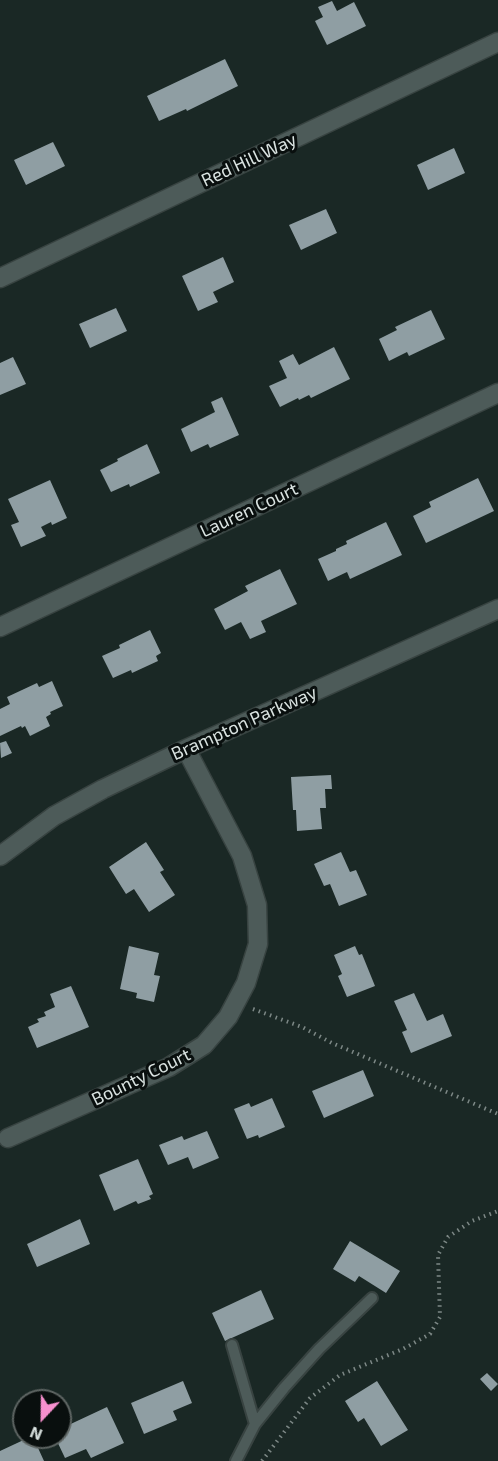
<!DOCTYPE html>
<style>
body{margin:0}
#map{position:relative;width:498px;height:1461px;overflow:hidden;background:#1a2825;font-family:"Exo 2",sans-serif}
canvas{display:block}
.north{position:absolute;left:12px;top:1389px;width:60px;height:60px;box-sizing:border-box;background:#090f0e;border:2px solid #5d6462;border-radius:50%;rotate:202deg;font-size:16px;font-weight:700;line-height:24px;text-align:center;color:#dae3e1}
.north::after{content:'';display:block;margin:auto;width:21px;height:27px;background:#f790ce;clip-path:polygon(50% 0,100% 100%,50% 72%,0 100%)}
</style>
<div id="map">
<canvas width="498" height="1461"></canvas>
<div class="north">N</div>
</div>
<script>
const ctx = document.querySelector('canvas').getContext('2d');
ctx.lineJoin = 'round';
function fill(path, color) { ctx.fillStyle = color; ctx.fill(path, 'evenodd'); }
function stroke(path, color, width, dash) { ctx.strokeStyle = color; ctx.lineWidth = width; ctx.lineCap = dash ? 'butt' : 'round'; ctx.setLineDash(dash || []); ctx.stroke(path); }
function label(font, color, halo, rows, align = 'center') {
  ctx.font = font + ' "Exo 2",sans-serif'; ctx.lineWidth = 6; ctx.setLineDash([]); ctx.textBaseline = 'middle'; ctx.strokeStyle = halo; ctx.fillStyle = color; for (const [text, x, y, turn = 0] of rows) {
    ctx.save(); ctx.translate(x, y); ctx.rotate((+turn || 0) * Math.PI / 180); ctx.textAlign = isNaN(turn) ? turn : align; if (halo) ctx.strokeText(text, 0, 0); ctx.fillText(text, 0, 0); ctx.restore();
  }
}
const building = new Path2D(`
 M 332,1 L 337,11 L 354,2 L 366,26 L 327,45 L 315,21 L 323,17 L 318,7 Z
 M 225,59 L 238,86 L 187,111 L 186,109 L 159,121 L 147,96 Z
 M 53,142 L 65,166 L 26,185 L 14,160 Z
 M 454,148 L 465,173 L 428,190 L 417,165 Z
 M 326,209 L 337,233 L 301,250 L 289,225 Z
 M 223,257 L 234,282 L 213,292 L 218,302 L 198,311 L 182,276 Z
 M 116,308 L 127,331 L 90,348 L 79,324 Z
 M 431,310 L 445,339 L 409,356 L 407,352 L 389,361 L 379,339 L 397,330 L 395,327 Z
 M 334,347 L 350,379 L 311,398 L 309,395 L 299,400 L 298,398 L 280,407 L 269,386 L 287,378 L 279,361 L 293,354 L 299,365 Z
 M 13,357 L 26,384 L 0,395 L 0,363 Z
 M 222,397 L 239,435 L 210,448 L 208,444 L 191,452 L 181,429 L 215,412 L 211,402 Z
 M 147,444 L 160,473 L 130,487 L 129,484 L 111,492 L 100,470 L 118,461 L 117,459 Z
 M 478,478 L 494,511 L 426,543 L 413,516 L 431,507 L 429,502 Z
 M 50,480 L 67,518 L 52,525 L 51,522 L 41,527 L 46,536 L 21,547 L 11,525 L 19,522 L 8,499 Z
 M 386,522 L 402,555 L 350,579 L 347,572 L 328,581 L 318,559 L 336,551 L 336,549 L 347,544 L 346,541 Z
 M 280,569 L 297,604 L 261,621 L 266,632 L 250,639 L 241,622 L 225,630 L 214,609 L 248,591 L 245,586 Z
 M 150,630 L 161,653 L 156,656 L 158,661 L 132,673 L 131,670 L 113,678 L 102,656 L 120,648 L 119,645 Z
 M 52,681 L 63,706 L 50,712 L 51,714 L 46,717 L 50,726 L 30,736 L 25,726 L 22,728 L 21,726 L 0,736 L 0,709 L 10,704 L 7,697 L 37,683 L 39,687 Z
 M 6,741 L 12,753 L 1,758 L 0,743 Z
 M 331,775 L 332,789 L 325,789 L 326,808 L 320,808 L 322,829 L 297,831 L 296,810 L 293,810 L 291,777 Z
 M 146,842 L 164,870 L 160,872 L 175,895 L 149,912 L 134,889 L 126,894 L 109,867 Z
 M 341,852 L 350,872 L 356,870 L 367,895 L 339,906 L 330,884 L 324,886 L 314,864 Z
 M 129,946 L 159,953 L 154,975 L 160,976 L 154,1002 L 136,998 L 137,993 L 120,989 Z
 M 355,946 L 359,955 L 362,954 L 375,986 L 347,997 L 338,976 L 342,974 L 334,955 Z
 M 71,986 L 89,1027 L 37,1048 L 28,1027 L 39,1022 L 37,1019 L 46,1016 L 44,1012 L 55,1007 L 50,994 Z
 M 414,993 L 427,1021 L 443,1014 L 452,1036 L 411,1053 L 402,1032 L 407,1030 L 394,1001 Z
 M 363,1070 L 374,1096 L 324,1118 L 312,1091 Z
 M 272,1098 L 285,1127 L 259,1138 L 258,1135 L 247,1139 L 234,1109 L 249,1103 L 251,1107 Z
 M 207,1131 L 219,1158 L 193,1169 L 188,1157 L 168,1165 L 159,1145 L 182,1136 L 184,1140 Z
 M 138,1159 L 153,1194 L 149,1196 L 151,1199 L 138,1204 L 136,1201 L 114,1211 L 99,1175 Z
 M 80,1219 L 90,1244 L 37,1267 L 27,1244 Z
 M 350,1241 L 400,1271 L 386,1293 L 359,1276 L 355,1282 L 333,1269 Z
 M 261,1290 L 274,1319 L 225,1341 L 212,1313 Z
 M 487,1373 L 498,1384 L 491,1391 L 480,1379 Z
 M 183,1381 L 192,1403 L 173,1411 L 177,1420 L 144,1434 L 131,1403 Z
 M 377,1381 L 408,1430 L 381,1446 L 364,1418 L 358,1422 L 345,1401 Z
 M 107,1407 L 124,1443 L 91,1458 L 86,1449 L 65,1458 L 55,1437 L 60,1437 L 60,1429 Z
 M 30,1437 L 33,1437 L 44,1461 L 0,1461 L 0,1451 Z`);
const path = new Path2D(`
 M 253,1009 L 302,1027 L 332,1043 L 498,1114
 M 262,1461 L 310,1398 L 340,1375 L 403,1349 L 430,1334 L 440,1317 L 438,1255 L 448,1237 L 472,1221 L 498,1211`);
const lane = new Path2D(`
 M 232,1345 L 255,1424
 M 236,1461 L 255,1424 L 284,1388 L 319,1349 L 372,1298`);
const street = new Path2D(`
 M 0,278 L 498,42
 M 0,627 L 498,393
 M 0,856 L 54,816 L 103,789 L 186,749 L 498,609
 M 8,1138 L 169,1067 L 204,1045 L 228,1017 L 246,983 L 258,944 L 257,905 L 242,856 L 186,749`);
const streetNames = [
 ["Red Hill Way",249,160,-25],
 ["Lauren Court",249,510,-25],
 ["Brampton Parkway",244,723,-24],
 ["Bounty Court",141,1077,-26]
];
fill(building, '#8f9ea3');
stroke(lane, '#384341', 14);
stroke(street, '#384341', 21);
stroke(path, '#7d8886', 4, [1.5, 4.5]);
stroke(lane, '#4d5b59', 10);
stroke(street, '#4d5b59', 18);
label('18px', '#dae3e1', '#090f0e', streetNames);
</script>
